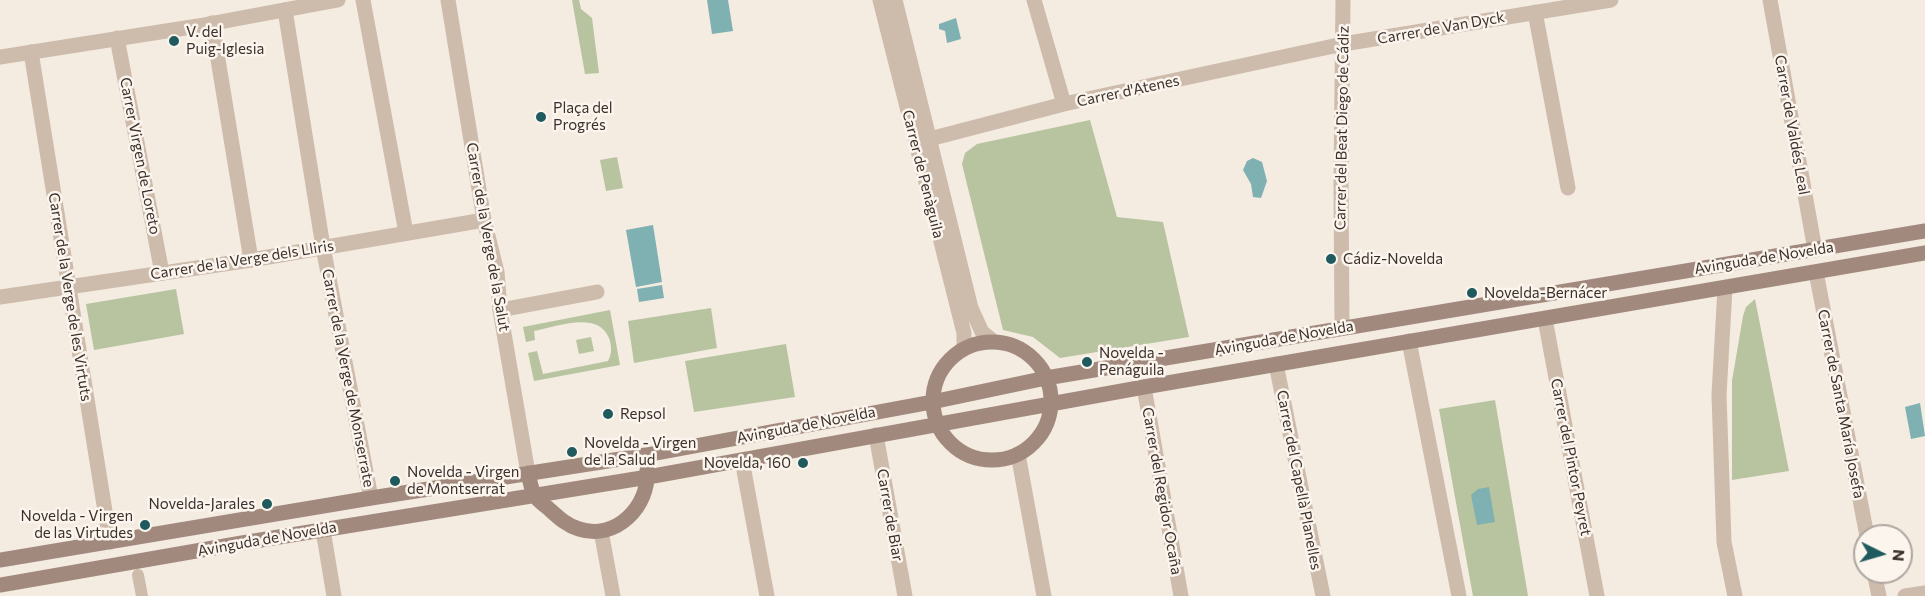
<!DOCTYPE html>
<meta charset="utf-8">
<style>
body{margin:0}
#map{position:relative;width:1925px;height:596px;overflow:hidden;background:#f4ebe1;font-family:Commissioner,sans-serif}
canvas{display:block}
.north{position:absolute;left:1853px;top:524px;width:60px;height:60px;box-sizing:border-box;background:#fbf5ee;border:2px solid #aea6a0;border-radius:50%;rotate:95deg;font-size:16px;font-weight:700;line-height:24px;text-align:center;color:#3b302b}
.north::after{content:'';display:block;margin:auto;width:21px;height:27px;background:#1f5a5e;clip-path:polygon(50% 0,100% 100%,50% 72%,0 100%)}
</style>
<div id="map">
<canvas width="1925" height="596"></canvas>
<div class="north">N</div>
</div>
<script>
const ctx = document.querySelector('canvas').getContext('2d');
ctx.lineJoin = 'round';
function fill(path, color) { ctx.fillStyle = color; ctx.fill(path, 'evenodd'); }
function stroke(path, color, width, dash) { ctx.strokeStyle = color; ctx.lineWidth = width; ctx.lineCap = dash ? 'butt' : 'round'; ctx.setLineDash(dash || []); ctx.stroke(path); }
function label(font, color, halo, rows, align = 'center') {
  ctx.font = font + ' Commissioner,sans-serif'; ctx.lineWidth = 5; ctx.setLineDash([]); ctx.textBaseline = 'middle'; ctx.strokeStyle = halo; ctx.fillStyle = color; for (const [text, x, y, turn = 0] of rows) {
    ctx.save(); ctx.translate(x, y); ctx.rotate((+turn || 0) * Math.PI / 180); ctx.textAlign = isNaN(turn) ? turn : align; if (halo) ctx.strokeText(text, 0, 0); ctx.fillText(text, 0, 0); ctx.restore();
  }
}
const green = new Path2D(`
 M 572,0 L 579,0 L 581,9 L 592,18 L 599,73 L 585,74 Z
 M 1090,120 L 1117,217 L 1163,222 L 1189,337 L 1060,358 L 1033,337 L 1003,330 L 962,164 L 965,153 L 977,144 Z
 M 617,157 L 623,188 L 606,191 L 600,160 Z
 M 176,289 L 184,334 L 94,350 L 86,304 Z
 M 1755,299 L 1789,471 L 1732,480 L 1732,381 L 1743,316 L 1746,307 Z
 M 711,308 L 717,348 L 634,363 L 628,321 Z
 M 610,310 L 620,365 L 534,381 L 528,353 L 537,351 L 543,374 L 608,361 C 612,354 612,346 609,338 C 598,310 555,327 534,331 L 535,340 L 526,342 L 523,327 Z
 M 591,337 L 594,351 L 579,354 L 576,340 Z
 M 786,344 L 795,397 L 694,412 L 685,361 Z
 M 1495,400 L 1528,596 L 1473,596 L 1439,409 Z`);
const water = new Path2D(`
 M 707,0 L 728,0 L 733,31 L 712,34 Z
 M 956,18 L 961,39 L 947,43 L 945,31 L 939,29 L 939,24 Z
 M 1253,158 L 1262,162 L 1267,181 L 1261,198 L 1253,197 L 1251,184 L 1243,170 L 1247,161 Z
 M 653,225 L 662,282 L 636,287 L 626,230 Z
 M 662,285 L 664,298 L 639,302 L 637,289 Z
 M 1920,403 L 1925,436 L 1911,439 L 1905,407 Z
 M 1489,487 L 1495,522 L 1477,525 L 1471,495 L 1478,489 Z`);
const pedestrian = new Path2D(`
 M 138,575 L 142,596`);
const minor = new Path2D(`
 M 363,0 L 406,233
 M 1034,0 L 1064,104
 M 1770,0 L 1815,250
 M 285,10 L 323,247 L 371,498
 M 1535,12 L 1568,188
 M 212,23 L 251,260
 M 117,38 L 162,273
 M 31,52 L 110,542
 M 918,142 L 1064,104 L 1343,44 L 1611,0
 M 1816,272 L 1867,536
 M 500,310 L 597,292
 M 1545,319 L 1597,596
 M 1409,341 L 1459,596
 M 1276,364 L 1323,596
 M 1144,387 L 1181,596
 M 876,435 L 905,596
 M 1018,454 L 1044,596
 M 742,460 L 767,596
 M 323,530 L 334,596
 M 1874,572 L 1879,596
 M 1905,596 L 1925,593`);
const tertiary = new Path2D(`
 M 448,0 L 484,220 L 497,272 L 500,310 L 528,473
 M 880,0 L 964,333 L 964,348
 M 895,0 L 971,308 L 982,332 L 993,341
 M 0,57 L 198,26 L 338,0
 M 1725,288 L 1719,395 L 1724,542 L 1735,596
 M 0,297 L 251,260 L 484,220
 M 1342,328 L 1341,182 L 1343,0
 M 601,531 L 613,596`);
const secondary = new Path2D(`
 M933 401a59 59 0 1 1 118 0a59 59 0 1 1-118 0Z
 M 528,473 C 530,480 531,490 535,496 C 537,500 544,505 548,508 C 558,517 566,525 579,529 C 616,541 650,506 647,470
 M 0,560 L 371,498 L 646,455 L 932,402 L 1046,378 L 1925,231
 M 0,585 L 242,543 L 648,477 L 1144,387 L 1925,253`);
const markers = [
 [174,41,6,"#1f5a5e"],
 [541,117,6,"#1f5a5e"],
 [1331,259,6,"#1f5a5e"],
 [1472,293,6,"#1f5a5e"],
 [1087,362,6,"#1f5a5e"],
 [608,414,6,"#1f5a5e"],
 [572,452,6,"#1f5a5e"],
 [803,463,6,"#1f5a5e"],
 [395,481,6,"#1f5a5e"],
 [267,504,6,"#1f5a5e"],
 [145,525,6,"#1f5a5e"]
];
const streetNames = [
 ["Carrer de Van Dyck",1441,28,-10],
 ["Carrer d'Atenes",1128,91,-12],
 ["Carrer de Valdés Leal",1792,125,80],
 ["Carrer del Beat Diego de Cádiz",1342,128,-89],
 ["Carrer Virgen de Loreto",140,156,79],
 ["Carrer de Penàguila",923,174,76],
 ["Carrer de la Verge de la Salut",488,237,80],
 ["Avinguda de Novelda",1764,258,-9],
 ["Carrer de la Verge dels Lliris",242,260,-9],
 ["Carrer de la Verge de les Virtuts",70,297,81],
 ["Avinguda de Novelda",1284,338,-10],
 ["Carrer de la Verge de Monserrate",348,378,79],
 ["Carrer de Santa María Josefa",1841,404,79],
 ["Avinguda de Novelda",806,425,-11],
 ["Carrer del Pintor Peyret",1571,457,79],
 ["Carrer del Capellà Planelles",1299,480,79],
 ["Carrer del Regidor Ocaña",1162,491,80],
 ["Carrer de Biar",890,515,80],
 ["Avinguda de Novelda",267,539,-10]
];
const poiNames = [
 ["V. del",186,32],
 ["Puig-Iglesia",186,49],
 ["Plaça del",553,108],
 ["Progrés",553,125],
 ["Cádiz-Novelda",1343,259],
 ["Novelda-Bernácer",1484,293],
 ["Novelda -",1099,353],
 ["Penáguila",1099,370],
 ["Repsol",620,414],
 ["Novelda - Virgen",584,443],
 ["de la Salud",584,460],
 ["Novelda, 160",791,463,"right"],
 ["Novelda - Virgen",407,472],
 ["de Montserrat",407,489],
 ["Novelda-Jarales",255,504,"right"],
 ["Novelda - Virgen",133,516,"right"],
 ["de las Virtudes",133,533,"right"]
];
fill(green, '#b8c4a0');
fill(water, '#7fb0b2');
stroke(pedestrian, '#cdbbac', 12);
stroke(minor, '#cdbbac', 15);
stroke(tertiary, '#cdbbac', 15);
stroke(secondary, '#a18a7d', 15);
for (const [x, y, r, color] of markers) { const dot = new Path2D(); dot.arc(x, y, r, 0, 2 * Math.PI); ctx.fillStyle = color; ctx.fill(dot); stroke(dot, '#fbf5ee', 2); }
label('15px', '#3b302b', '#fbf5ee', streetNames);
label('15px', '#3b302b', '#fbf5ee', poiNames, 'left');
</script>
